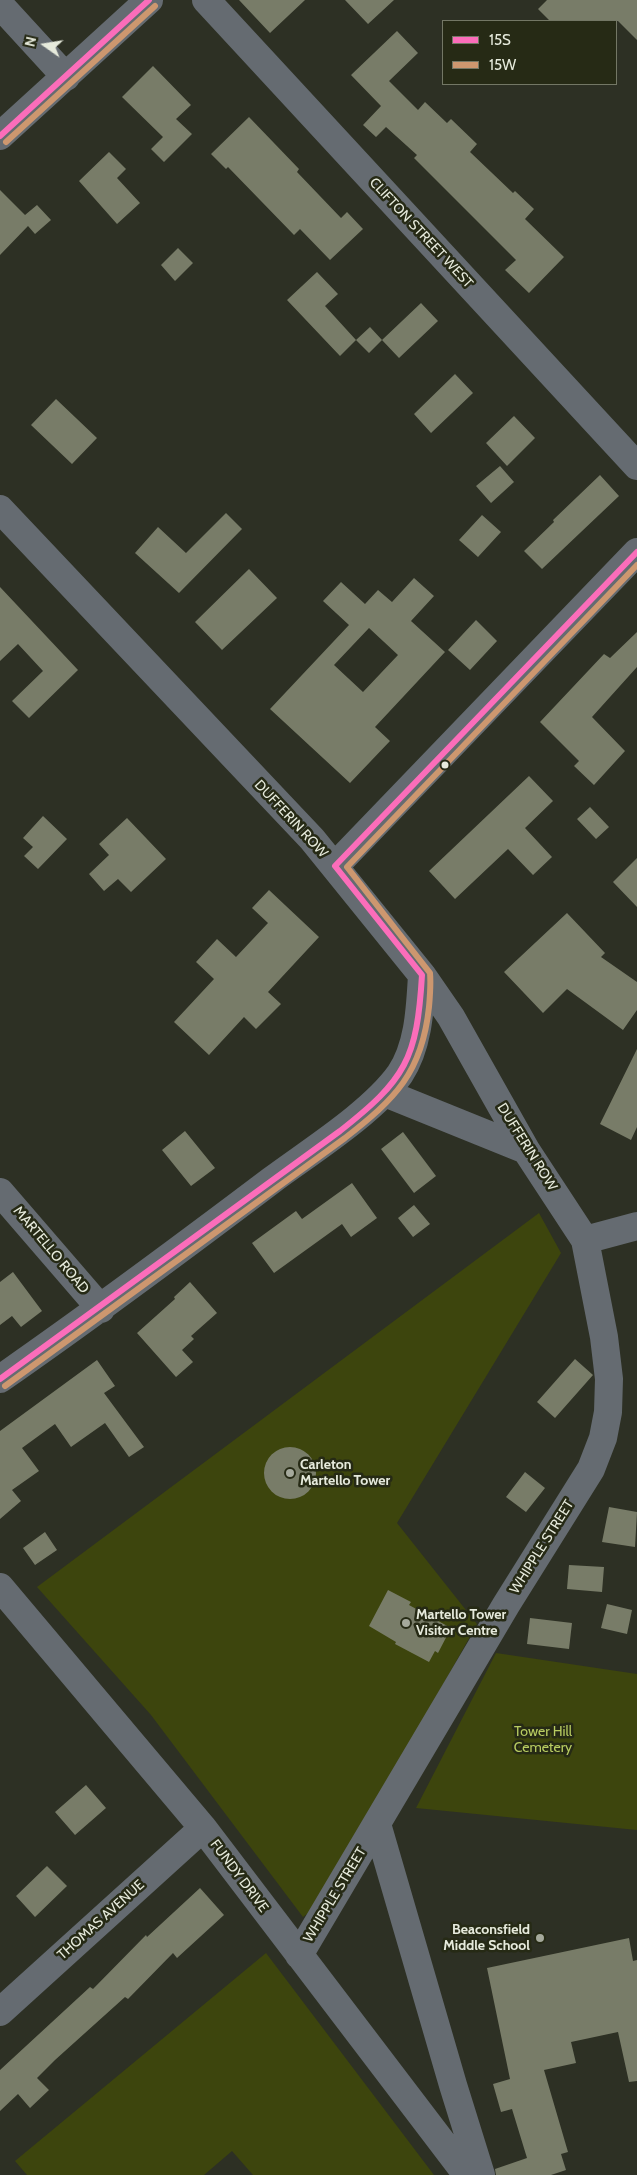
<!DOCTYPE html>
<style>
body{margin:0}
#map{position:relative;width:637px;height:2175px;overflow:hidden;background:#2d3024;font-family:Cabin,sans-serif}
canvas{display:block}
.legend{position:absolute;left:442px;top:20px;width:175px;height:65px;box-sizing:border-box;background:#262a15;border:1px solid #737765;margin:0;padding:6px 9px;list-style:none;font-size:15px;color:#e6eadc}
.legend li{display:flex;align-items:center;gap:10px;height:25px}
.legend b{width:25px;border:1px solid #737765}
.north{position:absolute;left:20px;top:20px;width:50px;height:50px;-webkit-text-stroke:4px #262a15;paint-order:stroke;rotate:283deg;font-size:14px;font-weight:700;line-height:20px;text-align:center;color:#e6eadc}
.north::after{content:'';display:block;margin:auto;width:18px;height:22px;background:#e6eadc;clip-path:polygon(50% 0,100% 100%,50% 72%,0 100%)}
</style>
<div id="map">
<canvas width="637" height="2175"></canvas>
<ul class="legend">
<li><b style="height:6px;background:#fb6dba"></b>15S</li>
<li><b style="height:6px;background:#cd976f"></b>15W</li>
</ul>
<div class="north">N</div>
</div>
<script>
const ctx = document.querySelector('canvas').getContext('2d');
ctx.lineJoin = 'round';
function fill(path, color) { ctx.fillStyle = color; ctx.fill(path, 'evenodd'); }
function stroke(path, color, width, dash) { ctx.strokeStyle = color; ctx.lineWidth = width; ctx.lineCap = dash ? 'butt' : 'round'; ctx.setLineDash(dash || []); ctx.stroke(path); }
function label(font, color, halo, rows, align = 'center') {
  ctx.font = font + ' Cabin,sans-serif'; ctx.lineWidth = 5; ctx.setLineDash([]); ctx.textBaseline = 'middle'; ctx.strokeStyle = halo; ctx.fillStyle = color; for (const [text, x, y, turn = 0] of rows) {
    ctx.save(); ctx.translate(x, y); ctx.rotate((+turn || 0) * Math.PI / 180); ctx.textAlign = isNaN(turn) ? turn : align; if (halo) ctx.strokeText(text, 0, 0); ctx.fillText(text, 0, 0); ctx.restore();
  }
}
const green = new Path2D(`
 M 539,1213 L 561,1253 L 397,1523 L 477,1624 L 320,1904 L 303,1917 L 151,1715 L 37,1587 Z
 M 496,1653 L 637,1674 L 637,1830 L 416,1808 Z
 M 266,1953 L 434,2175 L 253,2175 L 232,2151 L 204,2175 L 27,2175 L 15,2161 Z`);
const building = new Path2D(`
 M 239,0 L 305,0 L 270,33 Z
 M 345,0 L 394,0 L 368,24 Z
 M 547,0 L 637,0 L 637,40 L 618,21 L 550,21 L 538,9 Z
 M 397,31 L 418,53 L 389,81 L 418,110 L 425,102 L 447,123 L 451,119 L 477,144 L 470,152 L 513,193 L 515,191 L 534,209 L 525,219 L 564,257 L 529,293 L 505,270 L 516,260 L 414,158 L 417,155 L 386,127 L 376,137 L 363,125 L 381,106 L 351,75 Z
 M 153,66 L 191,105 L 176,119 L 192,134 L 164,162 L 151,149 L 163,137 L 122,97 Z
 M 249,117 L 299,169 L 297,172 L 341,218 L 347,212 L 363,229 L 330,260 L 300,229 L 294,235 L 228,167 L 226,169 L 211,154 Z
 M 109,152 L 126,169 L 117,178 L 140,203 L 117,224 L 79,181 Z
 M 0,190 L 25,215 L 37,205 L 51,220 L 35,234 L 28,226 L 0,255 Z
 M 178,248 L 193,263 L 175,281 L 161,265 Z
 M 317,272 L 338,294 L 325,306 L 356,340 L 340,356 L 287,300 Z
 M 421,303 L 438,321 L 399,358 L 382,340 Z
 M 370,327 L 382,340 L 369,353 L 356,340 Z
 M 455,374 L 473,393 L 431,433 L 414,414 Z
 M 56,399 L 97,438 L 72,464 L 31,425 Z
 M 514,416 L 535,438 L 507,466 L 486,443 Z
 M 500,466 L 514,482 L 491,503 L 476,486 Z
 M 600,475 L 619,496 L 542,569 L 524,551 L 554,522 L 553,520 Z
 M 226,513 L 242,529 L 179,593 L 135,553 L 158,527 L 186,553 Z
 M 482,515 L 501,532 L 478,557 L 459,540 Z
 M 249,569 L 277,598 L 222,650 L 195,622 Z
 M 414,578 L 434,596 L 411,621 L 445,652 L 375,727 L 390,741 L 350,783 L 270,709 L 349,625 L 323,601 L 341,582 L 365,604 L 378,590 L 392,602 ZM 369,628 L 398,655 L 363,692 L 334,665 Z
 M 0,587 L 78,670 L 29,718 L 12,701 L 43,671 L 18,644 L 0,661 Z
 M 476,620 L 497,641 L 470,670 L 448,650 Z
 M 637,632 L 637,667 L 592,717 L 625,751 L 594,785 L 574,766 L 579,761 L 540,722 L 604,654 L 610,658 Z
 M 529,776 L 553,801 L 525,828 L 552,857 L 533,875 L 508,849 L 455,899 L 429,871 Z
 M 590,807 L 609,827 L 596,839 L 577,819 Z
 M 43,816 L 67,839 L 38,869 L 24,856 L 33,847 L 23,838 Z
 M 127,818 L 166,859 L 131,892 L 118,879 L 104,891 L 89,874 L 109,855 L 99,844 Z
 M 637,858 L 637,907 L 613,882 Z
 M 269,890 L 319,937 L 268,992 L 281,1004 L 256,1029 L 244,1017 L 209,1055 L 174,1022 L 214,979 L 196,962 L 217,939 L 236,957 L 268,923 L 252,908 Z
 M 567,913 L 605,953 L 601,957 L 637,982 L 637,1010 L 623,1030 L 567,989 L 543,1013 L 504,972 Z
 M 637,1049 L 637,1127 L 631,1140 L 600,1124 Z
 M 185,1131 L 215,1168 L 191,1186 L 162,1150 Z
 M 403,1132 L 436,1176 L 414,1193 L 381,1149 Z
 M 352,1183 L 377,1218 L 351,1237 L 342,1224 L 274,1273 L 252,1243 L 296,1211 L 302,1219 Z
 M 414,1205 L 430,1224 L 413,1237 L 398,1218 Z
 M 13,1272 L 42,1311 L 21,1327 L 12,1316 L 0,1325 L 0,1282 Z
 M 190,1282 L 217,1313 L 191,1336 L 194,1339 L 182,1350 L 193,1362 L 176,1377 L 137,1333 L 175,1299 L 174,1297 Z
 M 575,1359 L 593,1375 L 555,1418 L 537,1402 Z
 M 97,1360 L 115,1386 L 104,1393 L 144,1447 L 129,1457 L 105,1423 L 71,1447 L 55,1424 L 22,1448 L 39,1471 L 12,1490 L 21,1501 L 0,1519 L 0,1431 Z
 M264 1473a26 26 0 1 1 52 0a26 26 0 1 1-52 0Z
 M 525,1472 L 545,1488 L 526,1512 L 506,1497 Z
 M 609,1507 L 637,1512 L 635,1547 L 602,1542 Z
 M 45,1532 L 57,1550 L 35,1565 L 23,1548 Z
 M 569,1565 L 604,1567 L 602,1592 L 567,1589 Z
 M 388,1590 L 411,1602 L 409,1605 L 451,1628 L 438,1653 L 435,1651 L 429,1662 L 395,1644 L 396,1642 L 369,1626 Z
 M 607,1604 L 632,1610 L 627,1634 L 601,1628 Z
 M 530,1618 L 572,1623 L 569,1649 L 527,1644 Z
 M 86,1785 L 106,1808 L 75,1835 L 55,1812 Z
 M 47,1866 L 67,1886 L 35,1917 L 16,1896 Z
 M 200,1888 L 224,1915 L 177,1958 L 173,1953 L 128,1999 L 125,1997 L 55,2060 L 37,2078 L 49,2090 L 30,2108 L 18,2094 L 0,2111 L 0,2070 L 90,1987 L 93,1989 L 146,1935 L 147,1937 Z
 M 629,1938 L 633,1961 L 637,1960 L 637,2081 L 629,2082 L 618,2032 L 571,2042 L 576,2063 L 544,2070 L 568,2152 L 561,2154 L 566,2170 L 551,2175 L 496,2175 L 495,2169 L 527,2158 L 512,2109 L 501,2112 L 493,2084 L 510,2079 L 487,1968 Z`);
const minor = new Path2D(`
 M 206,0 L 637,466
 M 0,5 L 66,77
 M 0,136 L 149,0
 M 0,509 L 312,839 L 422,975 L 451,1017 L 526,1150 L 585,1240 L 604,1337 L 609,1379 L 608,1412 L 603,1438 L 591,1469 L 506,1605 L 299,1955
 M 335,866 L 637,552
 M 385,1093 L 526,1150
 M 0,1192 L 101,1309
 M 585,1240 L 637,1226
 M 0,1379 C 92,1315 182,1248 272,1180 C 311,1151 372,1113 400,1074 C 419,1045 420,1008 422,975
 M 0,1587 L 203,1828 L 467,2175
 M 377,1824 L 453,2085 L 481,2175
 M 0,2012 L 203,1828`);
const bus1 = new Path2D(`
 M 0,136 L 149,0
 M 0,1379 L 340,1131 C 406,1079 417,1059 422,975 L 335,866 L 637,552`);
const bus2 = new Path2D(`
 M 6,142 L 155,6
 M 5,1386 L 345,1138 C 395,1099 422,1073 429,1007 C 430,996 431,984 430,973 L 347,867 L 637,565`);
const markers = [
 [445,765,4.5,"#e6eadc"],
 [290,1473,5,"#a5a99c"],
 [406,1623,5,"#a5a99c"],
 [540,1938,5,"#a5a99c"]
];
const streetNames = [
 ["CLIFTON STREET WEST",421,233,47],
 ["DUFFERIN ROW",291,819,47],
 ["DUFFERIN ROW",527,1147,58],
 ["MARTELLO ROAD",51,1250,50],
 ["WHIPPLE STREET",542,1547,-58],
 ["FUNDY DRIVE",239,1876,53],
 ["WHIPPLE STREET",335,1895,-59],
 ["THOMAS AVENUE",101,1920,-42]
];
const poiNames = [
 ["Carleton",300,1465],
 ["Martello Tower",300,1481],
 ["Martello Tower",416,1615],
 ["Visitor Centre",416,1631],
 ["Beaconsfield",530,1930,"right"],
 ["Middle School",530,1946,"right"]
];
const parkNames = [
 ["Tower Hill",543,1732],
 ["Cemetery",543,1748]
];
fill(green, '#3d450d');
fill(building, '#787c68');
stroke(minor, '#656b71', 28);
stroke(bus1, '#fb6dba', 6);
stroke(bus2, '#cd976f', 6);
for (const [x, y, r, color] of markers) { const dot = new Path2D(); dot.arc(x, y, r, 0, 2 * Math.PI); ctx.fillStyle = color; ctx.fill(dot); stroke(dot, '#262a15', 2); }
label('14px', '#e6eadc', '#262a15', streetNames);
label('bold 14px', '#e6eadc', '#262a15', poiNames, 'left');
label('14px', '#b8cc61', '#262a15', parkNames);
</script>
